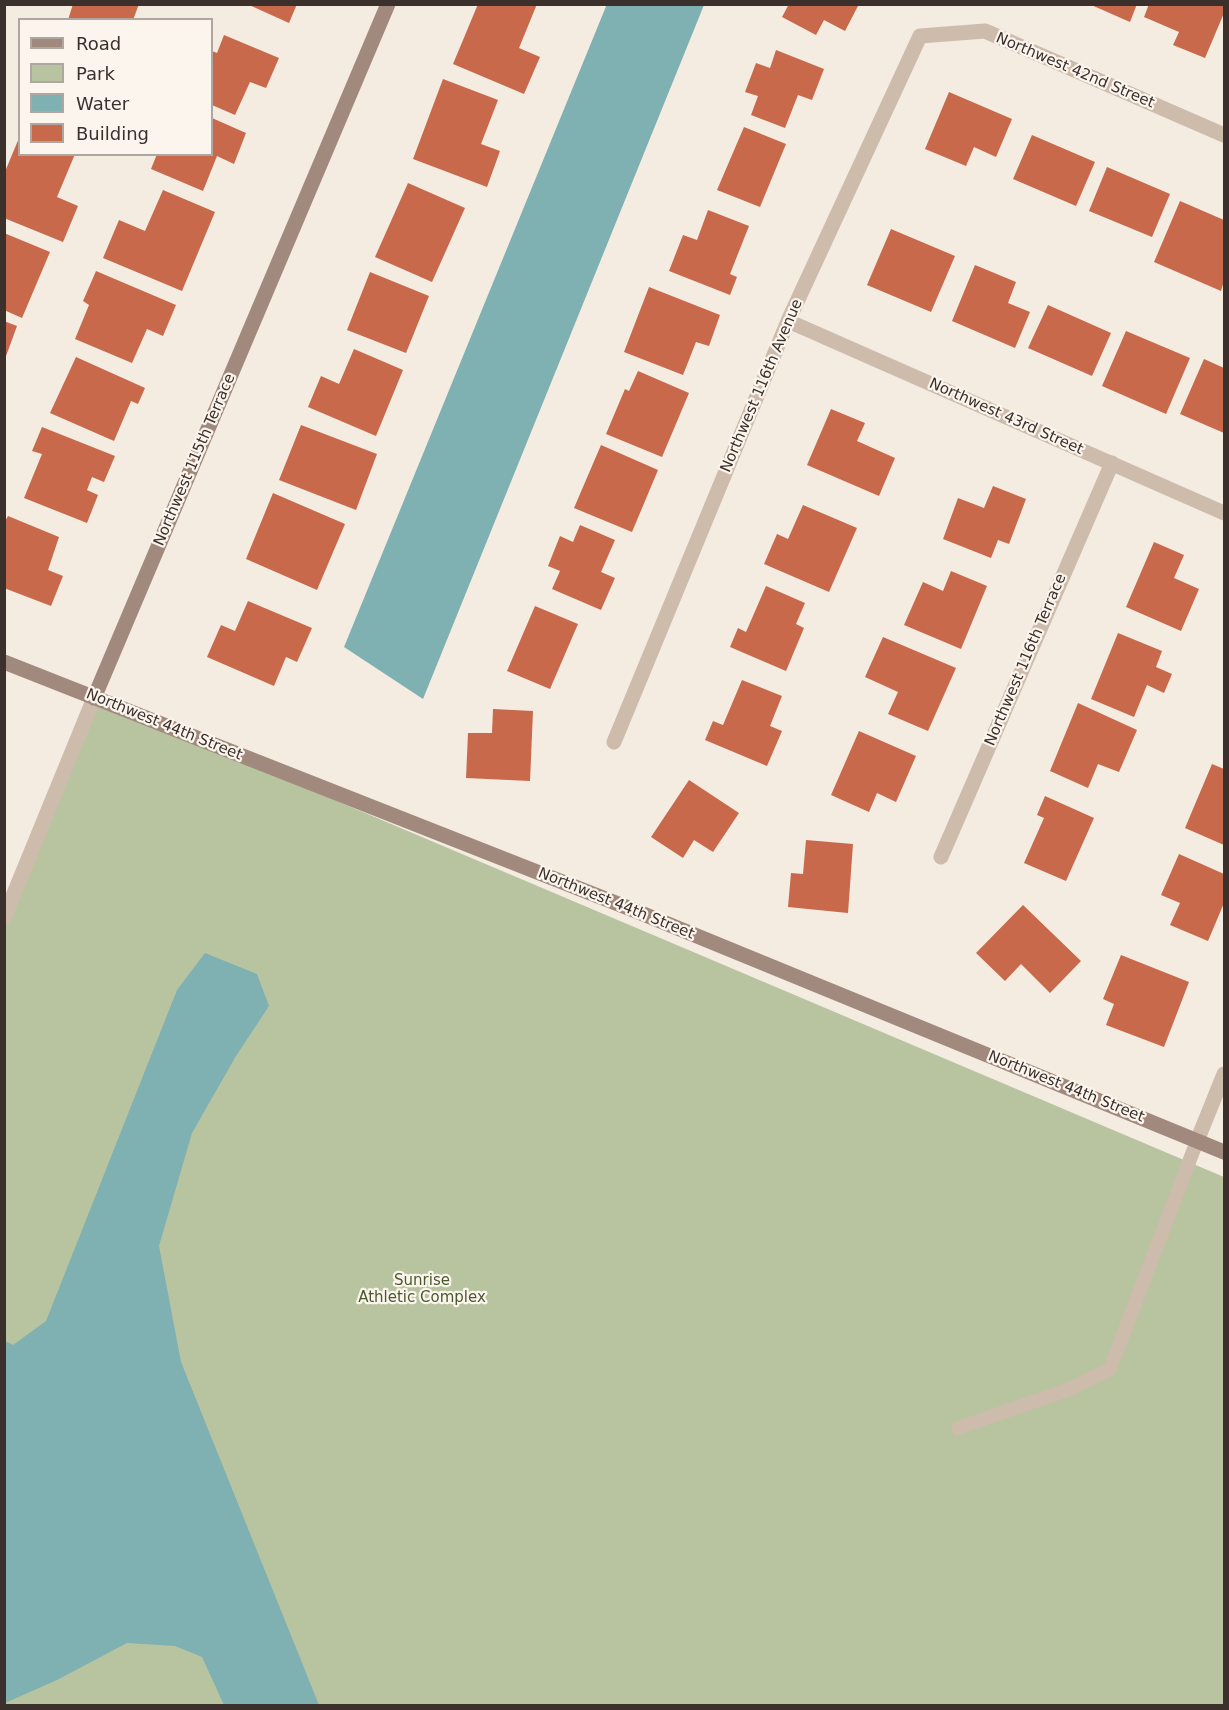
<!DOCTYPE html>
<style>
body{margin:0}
#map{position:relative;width:1229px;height:1710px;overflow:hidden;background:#f4ebe1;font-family:"DejaVu Sans",sans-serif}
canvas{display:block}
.frame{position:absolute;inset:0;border:6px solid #3b302b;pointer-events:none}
.legend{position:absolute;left:18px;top:18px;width:195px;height:138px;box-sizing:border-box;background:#fbf5ee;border:2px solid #aea6a0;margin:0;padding:8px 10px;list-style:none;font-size:18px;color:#3b302b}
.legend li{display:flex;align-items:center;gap:12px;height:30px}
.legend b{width:30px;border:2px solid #aea6a0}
</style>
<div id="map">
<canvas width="1229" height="1710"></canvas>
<div class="frame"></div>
<ul class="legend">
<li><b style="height:8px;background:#a18a7d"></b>Road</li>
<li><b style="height:16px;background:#b8c4a0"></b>Park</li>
<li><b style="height:16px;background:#7fb0b2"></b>Water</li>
<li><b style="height:16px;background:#c8694b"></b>Building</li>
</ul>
</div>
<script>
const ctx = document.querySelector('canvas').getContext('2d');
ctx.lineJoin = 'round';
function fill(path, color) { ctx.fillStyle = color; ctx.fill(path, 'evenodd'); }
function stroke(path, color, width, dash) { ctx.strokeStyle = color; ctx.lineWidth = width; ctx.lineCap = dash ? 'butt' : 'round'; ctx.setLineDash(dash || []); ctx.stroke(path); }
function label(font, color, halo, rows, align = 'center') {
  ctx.font = font + ' "DejaVu Sans",sans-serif'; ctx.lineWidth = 4.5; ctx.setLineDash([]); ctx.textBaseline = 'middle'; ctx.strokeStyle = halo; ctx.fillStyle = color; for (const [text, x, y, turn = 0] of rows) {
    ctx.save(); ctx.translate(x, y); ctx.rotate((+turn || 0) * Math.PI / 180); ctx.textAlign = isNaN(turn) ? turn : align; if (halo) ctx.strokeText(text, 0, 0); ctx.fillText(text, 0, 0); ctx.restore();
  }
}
const green = new Path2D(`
 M 94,698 L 1224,1177 L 1224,1705 L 5,1705 L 4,923 Z`);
const water = new Path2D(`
 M 607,4 L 704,5 L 423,699 L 344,647 Z
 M 205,953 L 257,974 L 269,1006 L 236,1056 L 192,1133 L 159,1246 L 181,1362 L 319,1705 L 224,1705 L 202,1657 L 175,1646 L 127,1643 L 57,1680 L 5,1703 L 5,1341 L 13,1345 L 46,1321 L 177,990 Z`);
const building = new Path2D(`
 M 73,4 L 139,4 L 133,20 L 68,20 Z
 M 247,4 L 297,4 L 289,23 Z
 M 478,4 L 537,4 L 519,48 L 540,57 L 524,94 L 453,64 Z
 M 789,4 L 859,4 L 845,31 L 824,20 L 816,35 L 782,17 Z
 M 1089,4 L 1137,4 L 1130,22 Z
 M 1149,4 L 1224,4 L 1224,13 L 1205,58 L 1173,45 L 1179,32 L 1144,17 Z
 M 224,35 L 279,58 L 266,88 L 250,82 L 235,115 L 212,105 L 212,51 L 217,53 Z
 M 776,50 L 824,69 L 812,100 L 798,95 L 785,128 L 751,115 L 758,96 L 745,92 L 756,63 L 770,68 Z
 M 443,79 L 498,100 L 481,144 L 500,151 L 487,187 L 413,159 Z
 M 949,92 L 1012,119 L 996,157 L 974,147 L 966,166 L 925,149 Z
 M 212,118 L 246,133 L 234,164 L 217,156 L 203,191 L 151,169 L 157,154 L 212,154 Z
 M 744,127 L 786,144 L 760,207 L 717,190 Z
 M 1032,135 L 1095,162 L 1076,206 L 1013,179 Z
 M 19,138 L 20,154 L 75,154 L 57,197 L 78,206 L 63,242 L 4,218 L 4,174 Z
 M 1107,167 L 1170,194 L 1152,237 L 1089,211 Z
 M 408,183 L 465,208 L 432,282 L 375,257 Z
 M 163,190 L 215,212 L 182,291 L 103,258 L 119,220 L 145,231 Z
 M 1180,201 L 1224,220 L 1224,281 L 1221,291 L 1154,262 Z
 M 708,210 L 749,226 L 730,274 L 737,277 L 730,295 L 669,271 L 683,235 L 697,240 Z
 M 891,229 L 955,256 L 931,312 L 867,285 Z
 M 4,233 L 50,252 L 22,318 L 4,310 Z
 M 975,265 L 1016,282 L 1008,303 L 1030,312 L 1015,348 L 952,321 Z
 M 96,271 L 176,305 L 163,336 L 147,329 L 132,363 L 75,339 L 89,305 L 83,301 Z
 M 370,272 L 429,296 L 406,353 L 347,330 Z
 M 649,287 L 720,315 L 709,346 L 696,342 L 683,375 L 624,352 Z
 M 1048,305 L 1111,333 L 1092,376 L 1028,348 Z
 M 4,321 L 17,326 L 5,359 L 4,359 Z
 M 1126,331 L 1190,358 L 1166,414 L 1102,386 Z
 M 354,349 L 403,370 L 376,436 L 308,407 L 321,376 L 339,384 Z
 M 76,357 L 145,388 L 138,404 L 131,401 L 114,441 L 50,413 Z
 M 1204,359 L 1224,368 L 1224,433 L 1180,414 Z
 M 638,371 L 689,393 L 662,457 L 606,434 L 625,389 L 629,391 Z
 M 831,409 L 865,423 L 857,441 L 895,458 L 879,496 L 807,465 Z
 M 301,425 L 377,454 L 356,510 L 279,480 Z
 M 42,427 L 115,456 L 104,482 L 92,477 L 87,490 L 98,495 L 87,523 L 24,498 L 42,454 L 32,451 Z
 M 601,445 L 658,470 L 632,532 L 574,508 Z
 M 993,486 L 1026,499 L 1009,544 L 998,540 L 991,558 L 943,539 L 958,498 L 984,508 Z
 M 273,493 L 345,524 L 317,590 L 246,559 Z
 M 803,505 L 857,528 L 829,592 L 764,564 L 777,534 L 788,539 Z
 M 8,516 L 59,537 L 48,570 L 63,576 L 51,606 L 4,588 L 4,523 Z
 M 580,525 L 615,540 L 601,572 L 615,578 L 601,610 L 552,589 L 560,571 L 548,566 L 560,536 L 573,542 Z
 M 1154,542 L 1184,555 L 1174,578 L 1199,589 L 1181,631 L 1126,607 Z
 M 951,571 L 987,586 L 961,649 L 904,625 L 923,582 L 943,591 Z
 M 766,586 L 805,603 L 796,624 L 804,628 L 786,671 L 730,647 L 738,628 L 746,632 Z
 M 248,601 L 312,628 L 297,662 L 286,657 L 274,686 L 207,657 L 221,625 L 235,631 Z
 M 535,606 L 578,624 L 550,689 L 507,671 Z
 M 1118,633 L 1162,651 L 1156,667 L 1172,674 L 1164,693 L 1147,685 L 1134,717 L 1091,699 Z
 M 883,637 L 956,668 L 928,731 L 888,714 L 898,692 L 865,677 Z
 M 742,680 L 782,696 L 770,726 L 782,731 L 767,766 L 705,740 L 713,721 L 723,725 Z
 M 1078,703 L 1137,730 L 1119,772 L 1098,764 L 1088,788 L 1050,771 Z
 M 493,709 L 533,711 L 530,781 L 466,778 L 468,733 L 492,733 Z
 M 859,731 L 916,756 L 896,802 L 877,793 L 869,812 L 831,795 Z
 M 1212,764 L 1224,769 L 1224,845 L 1185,828 Z
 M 689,780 L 739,813 L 713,852 L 694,840 L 683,858 L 651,837 Z
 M 1045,796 L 1094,818 L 1066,881 L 1024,863 L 1044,818 L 1037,815 Z
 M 806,840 L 853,844 L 848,913 L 788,907 L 791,873 L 803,874 Z
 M 1179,854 L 1224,874 L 1224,903 L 1208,941 L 1170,925 L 1180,903 L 1161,895 Z
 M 1023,905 L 1081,961 L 1050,993 L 1021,964 L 1005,981 L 976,953 Z
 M 1121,955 L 1189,982 L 1164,1047 L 1106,1025 L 1114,1004 L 1103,999 Z`);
const lane = new Path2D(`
 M 958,1428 L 1070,1389 L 1110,1369 L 1197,1141`);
const street = new Path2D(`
 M 788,321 L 1224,513
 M 614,742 L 788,321 L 920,36 L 985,31 L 1224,135
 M 941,857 L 1112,463
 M 4,918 L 94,698
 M 1197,1141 L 1224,1074`);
const secondary = new Path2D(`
 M 4,662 L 636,911 L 1224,1152
 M 94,698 L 388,4`);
const streetNames = [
 ["Northwest 42nd Street",1075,71,23],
 ["Northwest 116th Avenue",762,386,-67],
 ["Northwest 43rd Street",1006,417,24],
 ["Northwest 115th Terrace",195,460,-67],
 ["Northwest 116th Terrace",1026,660,-67],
 ["Northwest 44th Street",164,725,22],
 ["Northwest 44th Street",616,904,22],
 ["Northwest 44th Street",1066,1087,22]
];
const parkNames = [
 ["Sunrise",422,1281],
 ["Athletic Complex",422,1298]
];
fill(green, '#b8c4a0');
fill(water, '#7fb0b2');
fill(building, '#c8694b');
stroke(lane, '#cdbbac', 14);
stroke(street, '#cdbbac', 15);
stroke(secondary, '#a18a7d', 15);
label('15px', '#3b302b', '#fbf5ee', streetNames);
label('15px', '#4a5a2e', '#fbf5ee', parkNames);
</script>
